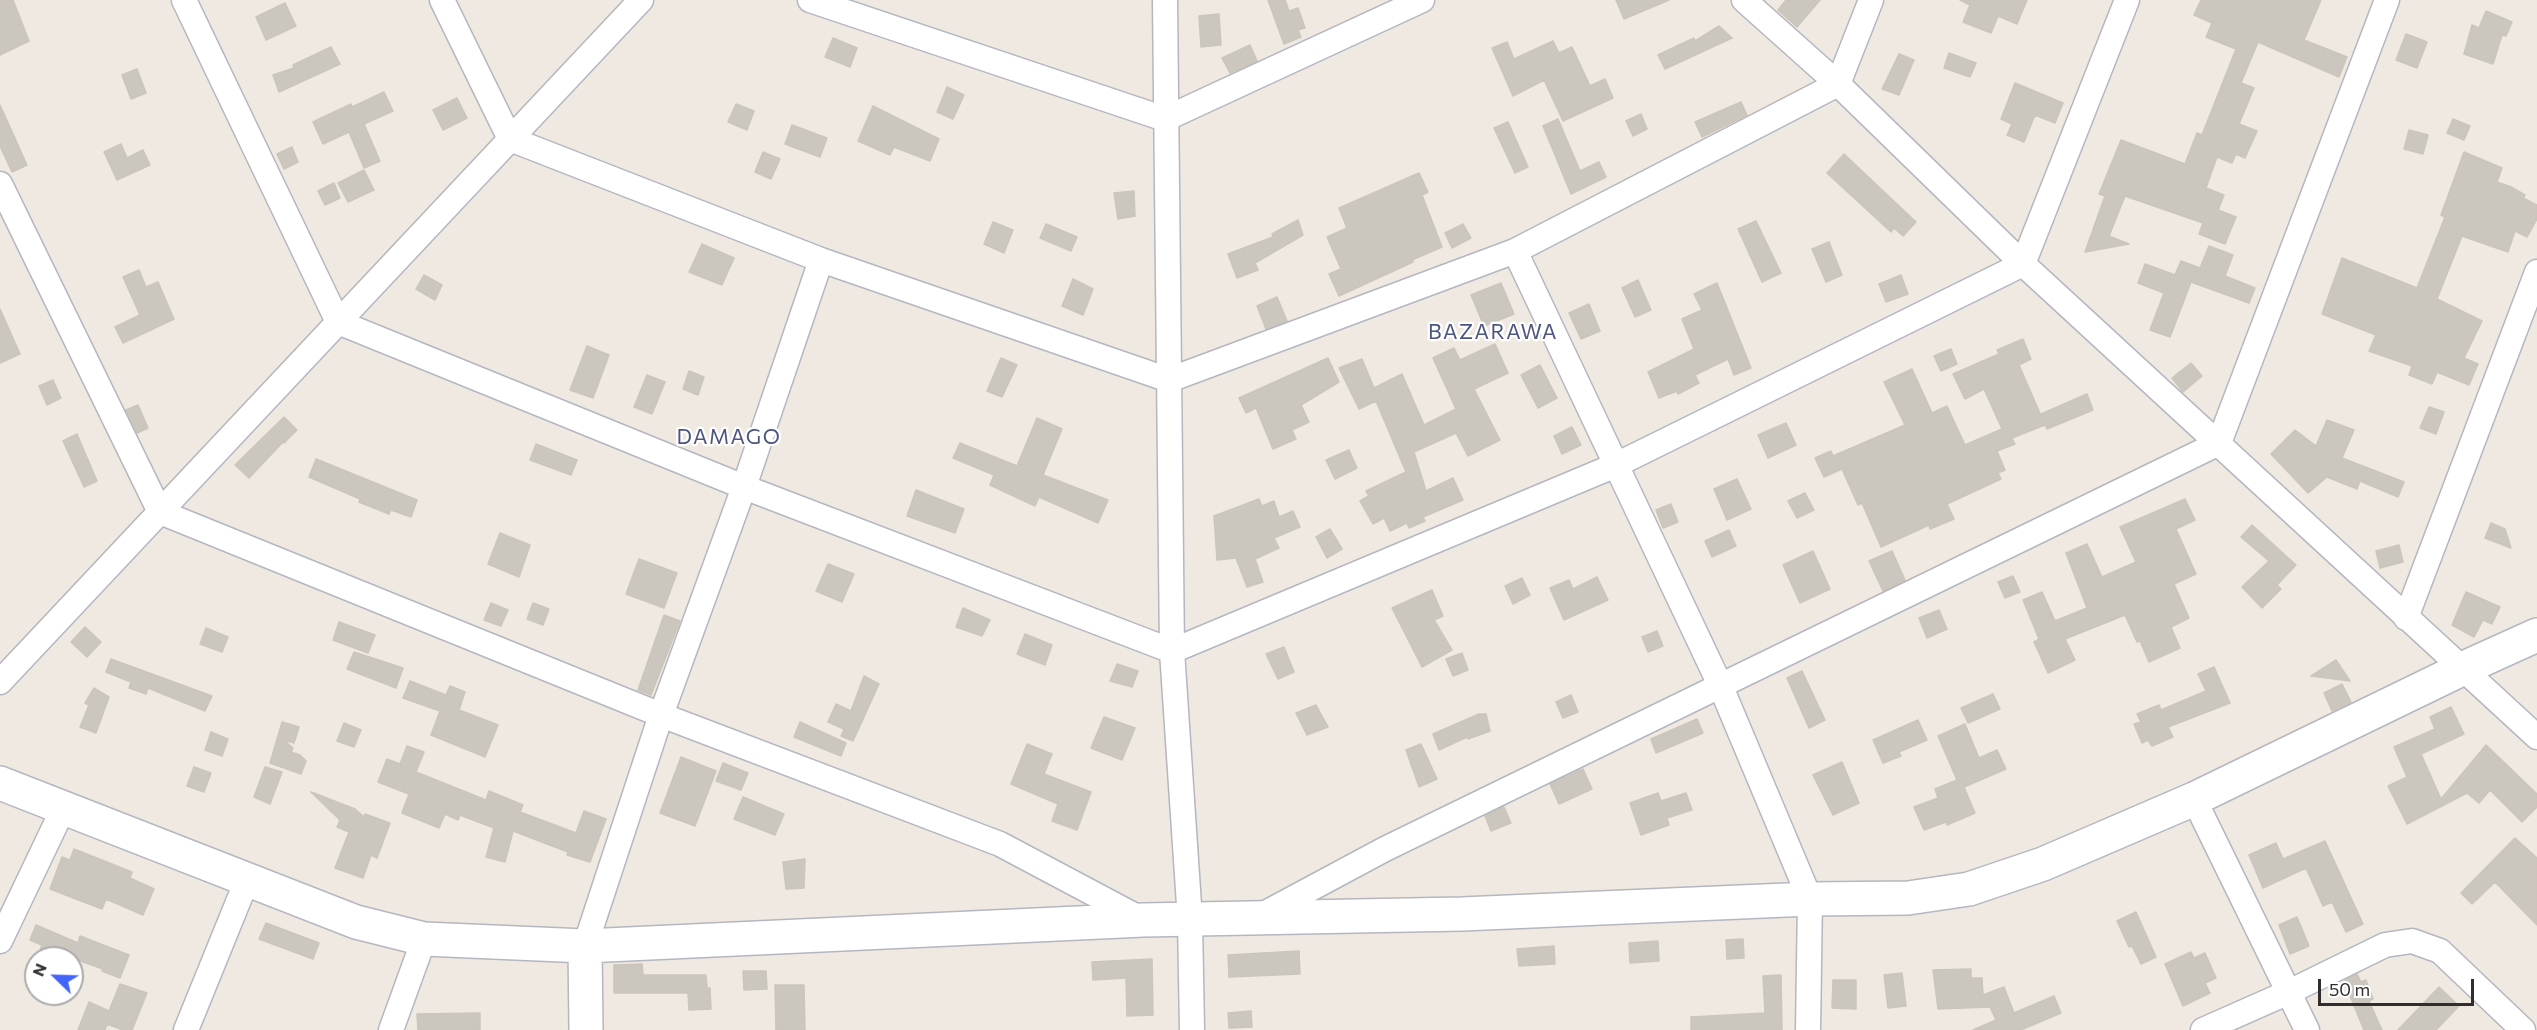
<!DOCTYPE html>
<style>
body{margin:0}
#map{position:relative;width:2537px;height:1030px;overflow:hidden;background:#efe9e1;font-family:Commissioner,sans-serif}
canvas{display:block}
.north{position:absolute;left:24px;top:946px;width:60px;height:60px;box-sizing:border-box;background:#fff;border:2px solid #ababab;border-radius:50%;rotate:293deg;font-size:16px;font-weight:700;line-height:24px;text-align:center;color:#2e2e2e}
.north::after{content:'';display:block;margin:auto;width:21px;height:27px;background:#4264fb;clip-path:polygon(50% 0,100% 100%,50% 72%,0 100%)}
.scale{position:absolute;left:2318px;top:979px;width:156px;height:27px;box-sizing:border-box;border:3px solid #2e2e2e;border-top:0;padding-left:8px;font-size:18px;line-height:21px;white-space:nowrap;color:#2e2e2e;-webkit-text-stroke:4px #fff;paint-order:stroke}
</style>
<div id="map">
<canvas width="2537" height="1030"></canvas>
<div class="north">N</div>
<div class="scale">50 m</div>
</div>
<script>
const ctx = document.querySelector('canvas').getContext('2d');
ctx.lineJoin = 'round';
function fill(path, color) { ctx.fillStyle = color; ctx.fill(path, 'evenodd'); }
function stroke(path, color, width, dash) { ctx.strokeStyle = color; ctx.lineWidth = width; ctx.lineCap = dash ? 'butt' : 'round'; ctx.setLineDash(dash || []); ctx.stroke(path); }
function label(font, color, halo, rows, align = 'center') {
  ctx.font = font + ' Commissioner,sans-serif'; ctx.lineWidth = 4.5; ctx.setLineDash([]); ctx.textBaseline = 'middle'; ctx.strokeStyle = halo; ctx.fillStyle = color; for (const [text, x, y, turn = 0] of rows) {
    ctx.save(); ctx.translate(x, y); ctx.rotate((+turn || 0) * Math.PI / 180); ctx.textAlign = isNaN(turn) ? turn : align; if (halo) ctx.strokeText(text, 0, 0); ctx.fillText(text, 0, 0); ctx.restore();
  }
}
const building = new Path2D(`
 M 0,0 L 13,0 L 29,41 L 0,55 Z
 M 1268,0 L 1285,0 L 1289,11 L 1298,8 L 1305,28 L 1298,30 L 1301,37 L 1284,44 Z
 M 1616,0 L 1669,0 L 1624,19 Z
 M 1786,0 L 1820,0 L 1797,27 L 1778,10 Z
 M 1960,0 L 2027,0 L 2017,24 L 1998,16 L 1991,33 L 1963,22 L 1970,5 Z
 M 2201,0 L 2321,0 L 2304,40 L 2347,57 L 2339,77 L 2258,42 L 2241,83 L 2254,88 L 2239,124 L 2257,131 L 2245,158 L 2236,154 L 2232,163 L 2217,157 L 2206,188 L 2224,195 L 2218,210 L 2236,217 L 2225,244 L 2199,234 L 2203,223 L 2125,196 L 2109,236 L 2129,244 L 2085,252 L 2105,196 L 2099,194 L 2121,140 L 2185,164 L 2197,133 L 2202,135 L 2236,49 L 2206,37 L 2212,23 L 2194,15 Z
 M 285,3 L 296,26 L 266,40 L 256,17 Z
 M 2486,11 L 2512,22 L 2506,36 L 2502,35 L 2493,64 L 2464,54 L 2472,25 L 2479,28 Z
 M 1219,14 L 1221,45 L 1201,47 L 1199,16 Z
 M 1719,26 L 1732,38 L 1665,69 L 1658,55 L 1694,38 L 1695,41 Z
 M 2406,34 L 2427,42 L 2417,68 L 2396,60 Z
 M 833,38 L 857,48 L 850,67 L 825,57 Z
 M 1553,41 L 1559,53 L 1572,47 L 1590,86 L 1605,79 L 1613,98 L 1563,121 L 1544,80 L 1513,96 L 1492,48 L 1507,42 L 1514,59 Z
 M 1250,45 L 1257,61 L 1230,73 L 1222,58 Z
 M 331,47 L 340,64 L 279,92 L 273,75 L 294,68 L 293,65 Z
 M 1949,53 L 1976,63 L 1970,77 L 1944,68 Z
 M 1899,54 L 1914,60 L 1899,95 L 1882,89 Z
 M 137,69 L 146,93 L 131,99 L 122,75 Z
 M 2015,83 L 2063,103 L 2055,123 L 2035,115 L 2024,142 L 2007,135 L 2012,124 L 2001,119 Z
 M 947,87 L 964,95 L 953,119 L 937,112 Z
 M 384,92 L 393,111 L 364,124 L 380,161 L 364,168 L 349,132 L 323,144 L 313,122 L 351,104 L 352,107 Z
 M 457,98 L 467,118 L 443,130 L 433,110 Z
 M 1741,102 L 1747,115 L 1702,137 L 1695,122 Z
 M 736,104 L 754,111 L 747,130 L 728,122 Z
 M 0,105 L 27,165 L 12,172 L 0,146 Z
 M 873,106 L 939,139 L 930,161 L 894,147 L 890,155 L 858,141 Z
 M 1641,114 L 1647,129 L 1633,136 L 1626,121 Z
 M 1558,119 L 1580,171 L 1599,162 L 1606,177 L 1571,194 L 1543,126 Z
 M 2453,119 L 2470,126 L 2464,140 L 2447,133 Z
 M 1508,122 L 1528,167 L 1515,173 L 1494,128 Z
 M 792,125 L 827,138 L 820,157 L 785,144 Z
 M 2409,130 L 2428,135 L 2423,154 L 2404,149 Z
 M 121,144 L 127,158 L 143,150 L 150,165 L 117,180 L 104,152 Z
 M 292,147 L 298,162 L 284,169 L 277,154 Z
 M 763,152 L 780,159 L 771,179 L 755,172 Z
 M 2464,152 L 2502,168 L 2497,182 L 2511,187 L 2525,195 L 2523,198 L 2537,205 L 2537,219 L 2527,237 L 2515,231 L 2508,252 L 2462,236 L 2437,299 L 2482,321 L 2464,358 L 2478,364 L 2469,385 L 2437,372 L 2432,384 L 2409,375 L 2412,366 L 2369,351 L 2376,335 L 2322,314 L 2342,258 L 2417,288 L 2445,217 L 2441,215 Z
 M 1844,154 L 1916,222 L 1903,236 L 1894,228 L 1891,232 L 1827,173 Z
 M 364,170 L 374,190 L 348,202 L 338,183 Z
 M 1419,173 L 1428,192 L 1422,195 L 1442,247 L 1412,260 L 1413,262 L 1339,296 L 1329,274 L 1341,269 L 1327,237 L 1347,228 L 1339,208 Z
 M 334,183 L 340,198 L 325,205 L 318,191 Z
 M 1134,191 L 1135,216 L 1118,219 L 1114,193 Z
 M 1298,220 L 1303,235 L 1255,263 L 1258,270 L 1237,278 L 1228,254 L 1273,237 L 1272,234 Z
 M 1756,221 L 1781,273 L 1762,282 L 1738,229 Z
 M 993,222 L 1013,230 L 1004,253 L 984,244 Z
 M 1046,224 L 1077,237 L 1071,251 L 1040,238 Z
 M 1463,224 L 1471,238 L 1452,248 L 1445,233 Z
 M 1829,242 L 1842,275 L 1826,282 L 1812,249 Z
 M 702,244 L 734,258 L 722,285 L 689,272 Z
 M 2209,246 L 2233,255 L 2225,276 L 2255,288 L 2249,303 L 2191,282 L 2170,337 L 2150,330 L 2164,293 L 2138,283 L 2145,264 L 2175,275 L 2181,261 L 2200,268 Z
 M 139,270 L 146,287 L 158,282 L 174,319 L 123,343 L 115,327 L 140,315 L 123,277 Z
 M 424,275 L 442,285 L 435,300 L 416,289 Z
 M 1901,275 L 1908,294 L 1886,302 L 1879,284 Z
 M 1073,279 L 1093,289 L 1083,315 L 1062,306 Z
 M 1638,280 L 1651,310 L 1635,317 L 1622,288 Z
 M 1501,283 L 1514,314 L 1484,326 L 1471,295 Z
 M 1717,283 L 1751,368 L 1734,375 L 1728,359 L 1695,375 L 1699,383 L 1678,394 L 1677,391 L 1659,398 L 1648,372 L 1694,349 L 1682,319 L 1702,310 L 1694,294 Z
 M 1277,297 L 1287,321 L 1266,329 L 1257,306 Z
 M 1589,304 L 1600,331 L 1581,339 L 1569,313 Z
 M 0,309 L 20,354 L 0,363 Z
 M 2023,339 L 2031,359 L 2019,365 L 2045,425 L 2012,438 L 2015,444 L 1997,451 L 2005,470 L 1998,473 L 2001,479 L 1947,504 L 1954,519 L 1930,529 L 1929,525 L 1881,547 L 1862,503 L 1858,505 L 1842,469 L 1824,477 L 1815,458 L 1831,451 L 1833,456 L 1905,425 L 1884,382 L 1912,369 L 1932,413 L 1947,406 L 1965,445 L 2002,429 L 1984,389 L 1965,399 L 1953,374 L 1999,354 L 1997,350 Z
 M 1495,344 L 1508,373 L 1474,389 L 1500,440 L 1468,456 L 1456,433 L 1414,452 L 1426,491 L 1453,478 L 1463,500 L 1423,517 L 1425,521 L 1409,528 L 1407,523 L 1390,531 L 1384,518 L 1373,524 L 1360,501 L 1369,496 L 1366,491 L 1406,472 L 1376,401 L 1359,409 L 1339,368 L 1362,359 L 1374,388 L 1402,374 L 1424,425 L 1456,409 L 1433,358 L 1454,348 L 1460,360 Z
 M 587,346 L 609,355 L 593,398 L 570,390 Z
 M 1951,349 L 1957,364 L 1941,371 L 1934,356 Z
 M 1001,358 L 1017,365 L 1002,397 L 987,391 Z
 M 1328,358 L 1339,382 L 1301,405 L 1309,422 L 1292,430 L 1296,439 L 1273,449 L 1256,408 L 1246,413 L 1239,398 Z
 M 2191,363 L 2202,376 L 2183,392 L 2172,378 Z
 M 1540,365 L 1557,398 L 1538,408 L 1521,375 Z
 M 689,371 L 704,377 L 698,395 L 683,389 Z
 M 647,375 L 665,382 L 652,414 L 634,407 Z
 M 53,380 L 61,398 L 47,405 L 39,386 Z
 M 2087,394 L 2093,410 L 2047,429 L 2041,414 Z
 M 138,405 L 148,428 L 137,433 L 126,410 Z
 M 2429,407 L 2444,412 L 2436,434 L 2420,428 Z
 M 284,417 L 297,430 L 284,443 L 283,442 L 249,478 L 235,465 Z
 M 1037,418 L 1062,429 L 1043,475 L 1108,500 L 1098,523 L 1039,497 L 1035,506 L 990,485 L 994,475 L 953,458 L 960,443 L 1017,466 Z
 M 2327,420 L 2354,430 L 2342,458 L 2404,482 L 2398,497 L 2360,481 L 2357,489 L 2327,477 L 2308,493 L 2271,454 L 2295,430 L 2316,446 Z
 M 1786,423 L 1796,445 L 1768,458 L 1758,435 Z
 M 1572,427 L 1581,445 L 1562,454 L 1554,436 Z
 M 77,434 L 97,481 L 84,487 L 63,441 Z
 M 536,444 L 577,460 L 571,475 L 530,460 Z
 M 1349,450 L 1357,468 L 1335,479 L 1326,460 Z
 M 316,459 L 417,500 L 411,517 L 391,510 L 389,514 L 359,502 L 360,499 L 309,477 Z
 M 1737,479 L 1751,509 L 1727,520 L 1714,489 Z
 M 916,490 L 964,509 L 955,533 L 907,516 Z
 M 1805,493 L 1814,510 L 1797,518 L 1788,501 Z
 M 1259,499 L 1262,506 L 1274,501 L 1279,517 L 1293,511 L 1300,527 L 1274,538 L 1279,548 L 1255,559 L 1263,582 L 1247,587 L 1236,558 L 1217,560 L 1214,516 Z
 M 2185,499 L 2195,520 L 2176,529 L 2196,574 L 2174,584 L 2189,618 L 2171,627 L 2180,648 L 2149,662 L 2140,641 L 2137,642 L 2125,615 L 2065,639 L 2075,660 L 2048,673 L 2034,642 L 2039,639 L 2023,600 L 2042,592 L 2055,621 L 2087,608 L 2066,553 L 2087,544 L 2102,577 L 2136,562 L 2120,527 Z
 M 1671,504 L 1678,522 L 1663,528 L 1656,510 Z
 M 2491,523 L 2505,529 L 2511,548 L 2485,538 Z
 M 2252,525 L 2296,565 L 2277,585 L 2281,589 L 2262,608 L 2242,587 L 2269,561 L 2241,537 Z
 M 1330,529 L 1342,549 L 1327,558 L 1316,537 Z
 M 1729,530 L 1736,546 L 1712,557 L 1705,541 Z
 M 500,533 L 530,545 L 519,577 L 488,564 Z
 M 2399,545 L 2403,562 L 2380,568 L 2376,551 Z
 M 1813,551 L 1830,589 L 1800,603 L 1783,565 Z
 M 1892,551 L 1905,580 L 1883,591 L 1869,561 Z
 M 639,559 L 677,573 L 664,608 L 626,594 Z
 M 828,564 L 854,574 L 842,602 L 816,591 Z
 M 2013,576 L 2020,592 L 2005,598 L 1998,582 Z
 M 1597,577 L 1608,600 L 1564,620 L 1550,588 L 1569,580 L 1573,589 Z
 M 1522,578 L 1530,595 L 1513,604 L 1505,586 Z
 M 1432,590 L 1443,616 L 1434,620 L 1452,650 L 1422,667 L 1392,608 Z
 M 2466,592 L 2500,607 L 2492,624 L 2483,620 L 2474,637 L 2452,625 Z
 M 491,603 L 508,610 L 501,626 L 484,620 Z
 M 533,603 L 549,609 L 543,625 L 527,619 Z
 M 963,608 L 990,620 L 982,636 L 956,627 Z
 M 1939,610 L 1947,629 L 1927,638 L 1919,618 Z
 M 664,615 L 680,621 L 651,695 L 638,690 Z
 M 339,622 L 375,635 L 368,653 L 333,640 Z
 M 85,627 L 101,642 L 87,657 L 71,642 Z
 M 206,628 L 228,637 L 222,652 L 200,644 Z
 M 1657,631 L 1663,646 L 1648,652 L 1642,637 Z
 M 1025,634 L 1052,645 L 1045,665 L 1017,654 Z
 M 1284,647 L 1294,672 L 1278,679 L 1266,654 Z
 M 354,652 L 403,668 L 396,688 L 347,669 Z
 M 1462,653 L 1468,670 L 1453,676 L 1446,659 Z
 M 111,659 L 212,696 L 205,711 L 148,688 L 146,694 L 129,688 L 131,682 L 106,672 Z
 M 2336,660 L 2350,681 L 2311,676 Z
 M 1117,664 L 1138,671 L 1132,687 L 1110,681 Z
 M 2214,667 L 2230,703 L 2168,727 L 2173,737 L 2152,746 L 2148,740 L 2142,743 L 2134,724 L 2141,722 L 2137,714 L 2159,705 L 2161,710 L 2206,691 L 2198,674 Z
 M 1802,671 L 1825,720 L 1809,728 L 1787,678 Z
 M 864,676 L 879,684 L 853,741 L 841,736 L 844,729 L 828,722 L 836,704 L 851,711 Z
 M 410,681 L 446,695 L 450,686 L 465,692 L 459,710 L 498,725 L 485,757 L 431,735 L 440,711 L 403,698 Z
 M 2342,684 L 2351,702 L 2332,711 L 2324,693 Z
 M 94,688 L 109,697 L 96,733 L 80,727 L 89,705 L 85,703 Z
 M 1993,694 L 2000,709 L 1968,723 L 1961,708 Z
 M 1571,695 L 1578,712 L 1563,718 L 1556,702 Z
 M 1316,705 L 1328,727 L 1307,735 L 1296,713 Z
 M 2451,707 L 2464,734 L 2421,754 L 2441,799 L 2486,745 L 2537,794 L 2537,807 L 2522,822 L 2490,790 L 2479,803 L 2467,793 L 2407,824 L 2388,786 L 2407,777 L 2394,747 L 2435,729 L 2430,717 Z
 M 1479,714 L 1486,714 L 1490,731 L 1468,739 L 1467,737 L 1439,750 L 1433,734 Z
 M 1104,717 L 1135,728 L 1122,760 L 1091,748 Z
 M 1697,719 L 1703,733 L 1656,753 L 1651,739 Z
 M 1918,720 L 1927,740 L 1899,752 L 1901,756 L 1883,763 L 1873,740 Z
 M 282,722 L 299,727 L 294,743 L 284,740 L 293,748 L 291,752 L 300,755 L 306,761 L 301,774 L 270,763 Z
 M 800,722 L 846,743 L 841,756 L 794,737 Z
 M 344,723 L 361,730 L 354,747 L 337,741 Z
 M 1965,724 L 1979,758 L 1997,750 L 2006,769 L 1964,787 L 1975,813 L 1947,825 L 1946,822 L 1924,830 L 1914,807 L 1938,798 L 1935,789 L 1957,780 L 1938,736 Z
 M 211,732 L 228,739 L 222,756 L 205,750 Z
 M 1027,744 L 1052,754 L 1044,774 L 1091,792 L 1077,830 L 1052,821 L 1058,804 L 1011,784 Z
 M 1421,744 L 1437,779 L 1419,787 L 1406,750 Z
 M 407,746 L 424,752 L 416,772 L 486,800 L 489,791 L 523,805 L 520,812 L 576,833 L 584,811 L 606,819 L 590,862 L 567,855 L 568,852 L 513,831 L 505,862 L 486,857 L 494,828 L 460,815 L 458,820 L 445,814 L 439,828 L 402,813 L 409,794 L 378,782 L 387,759 L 400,764 Z
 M 681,757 L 716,771 L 695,826 L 660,813 Z
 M 1842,762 L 1859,803 L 1833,815 L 1813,775 Z
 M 723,763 L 748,773 L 741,790 L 716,781 Z
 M 194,767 L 211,773 L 204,792 L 187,786 Z
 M 265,767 L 282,772 L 270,804 L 254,797 Z
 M 1583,769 L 1592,789 L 1559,804 L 1550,784 Z
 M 311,792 L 355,809 L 364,817 L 365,814 L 390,823 L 377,858 L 371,855 L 363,878 L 335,868 L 349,832 L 337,827 L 340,820 Z
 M 1658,793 L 1661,801 L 1686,793 L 1692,810 L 1667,818 L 1669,825 L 1641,835 L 1630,803 Z
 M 743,797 L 784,814 L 775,835 L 734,819 Z
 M 1504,807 L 1511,823 L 1491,831 L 1485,816 Z
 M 2515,838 L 2537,858 L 2537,925 L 2495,882 L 2472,904 L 2461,893 Z
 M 2325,841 L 2363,924 L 2346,932 L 2332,902 L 2323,906 L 2306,868 L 2263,888 L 2249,855 L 2276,843 L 2283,859 Z
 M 74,849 L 132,872 L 130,878 L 154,889 L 143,915 L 106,899 L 102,909 L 50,889 L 62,857 L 70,860 Z
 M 805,859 L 804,888 L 786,889 L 783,862 Z
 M 2136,912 L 2156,957 L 2141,964 L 2132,946 L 2129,947 L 2117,921 Z
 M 2297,917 L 2309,946 L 2290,954 L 2279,925 Z
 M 266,923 L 319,943 L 313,959 L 259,939 Z
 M 36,925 L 78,943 L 80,936 L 129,955 L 120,978 L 102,971 L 103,969 L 72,958 L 37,958 L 42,945 L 30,940 Z
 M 1743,939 L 1744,958 L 1727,959 L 1726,940 Z
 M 1658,941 L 1659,961 L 1630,963 L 1629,943 Z
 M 1554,946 L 1555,964 L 1519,966 L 1517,949 Z
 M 1299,951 L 1300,974 L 1229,977 L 1228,955 Z
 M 2191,952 L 2194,958 L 2205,953 L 2216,978 L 2205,983 L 2210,993 L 2183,1006 L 2165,964 Z
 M 1152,959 L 1153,1015 L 1127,1016 L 1126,978 L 1093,980 L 1092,962 Z
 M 642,964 L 643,975 L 706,975 L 707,988 L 710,988 L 711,1009 L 689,1010 L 688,993 L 614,993 L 614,965 Z
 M 1971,969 L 1971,978 L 1982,978 L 1983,995 L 2004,987 L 2014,1013 L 2054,996 L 2061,1013 L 2021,1030 L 1973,1030 L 1996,1020 L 1990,1007 L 1938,1009 L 1933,970 Z
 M 743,971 L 766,971 L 767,989 L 744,990 Z
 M 1902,973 L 1906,1006 L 1888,1008 L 1884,975 Z
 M 2357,974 L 2361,982 L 2366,980 L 2373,999 L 2369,1001 L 2382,1030 L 2364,1030 L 2344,981 Z
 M 1781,975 L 1782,1030 L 1691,1030 L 1691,1017 L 1765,1013 L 1763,976 Z
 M 1833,980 L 1856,980 L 1856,1009 L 1832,1008 Z
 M 120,984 L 147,993 L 132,1030 L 123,1030 L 107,1024 L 105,1030 L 78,1030 L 89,1002 L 109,1011 Z
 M 775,985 L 804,985 L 805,1030 L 776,1030 Z
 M 2439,987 L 2459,1006 L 2436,1030 L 2398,1030 Z
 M 1251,1011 L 1252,1027 L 1229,1028 L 1228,1013 Z
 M 480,1013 L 480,1030 L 418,1030 L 417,1014 Z`);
const minor = new Path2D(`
 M 184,0 L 338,322 L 744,487 L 1172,651 L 1616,465 L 2023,264 L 2127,0
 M 442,0 L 510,139 L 821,260 L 1169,380 L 1515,251 L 1838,84 L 1871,0
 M 810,0 L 1165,119 L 1422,0
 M 1165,0 L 1172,651 L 1190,920 L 1192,1030
 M 1744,0 L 1838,84 L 2023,264 L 2537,737
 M 0,184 L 160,512 L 661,715 L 1000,844 L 1143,920
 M 1515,251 L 1721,687 L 1810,899 L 1808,1030
 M 2406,618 L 2537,272
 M 0,682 L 641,0
 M 2194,799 L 2307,1030
 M 1260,916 L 1385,849 L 2219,443 L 2387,0
 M 0,941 L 63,809
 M 585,946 L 661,715 L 744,487 L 821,260
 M 186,1030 L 247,880
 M 391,1030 L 424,939
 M 2203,1030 L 2289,992 L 2385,945 L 2412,941 L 2440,951 L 2523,1030`);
const secondary = new Path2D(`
 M 0,783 L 356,922 L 424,939 L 585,946 L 1143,920 L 1462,914 L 1810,899 L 1908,898 L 1969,889 L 2043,864 L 2194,799 L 2464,668 L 2537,635
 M 585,946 L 586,1030`);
const quarterNames = [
 ["BAZARAWA",1493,332],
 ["DAMAGO",729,437]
];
fill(building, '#cbc7bf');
stroke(building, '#cbc5ba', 1.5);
stroke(minor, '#b4b7c1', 27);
stroke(secondary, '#b4b7c1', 36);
stroke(minor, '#fff', 24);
stroke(secondary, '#fff', 33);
ctx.letterSpacing = '1.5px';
label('21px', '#4d5680', '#fff', quarterNames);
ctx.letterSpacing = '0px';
</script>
